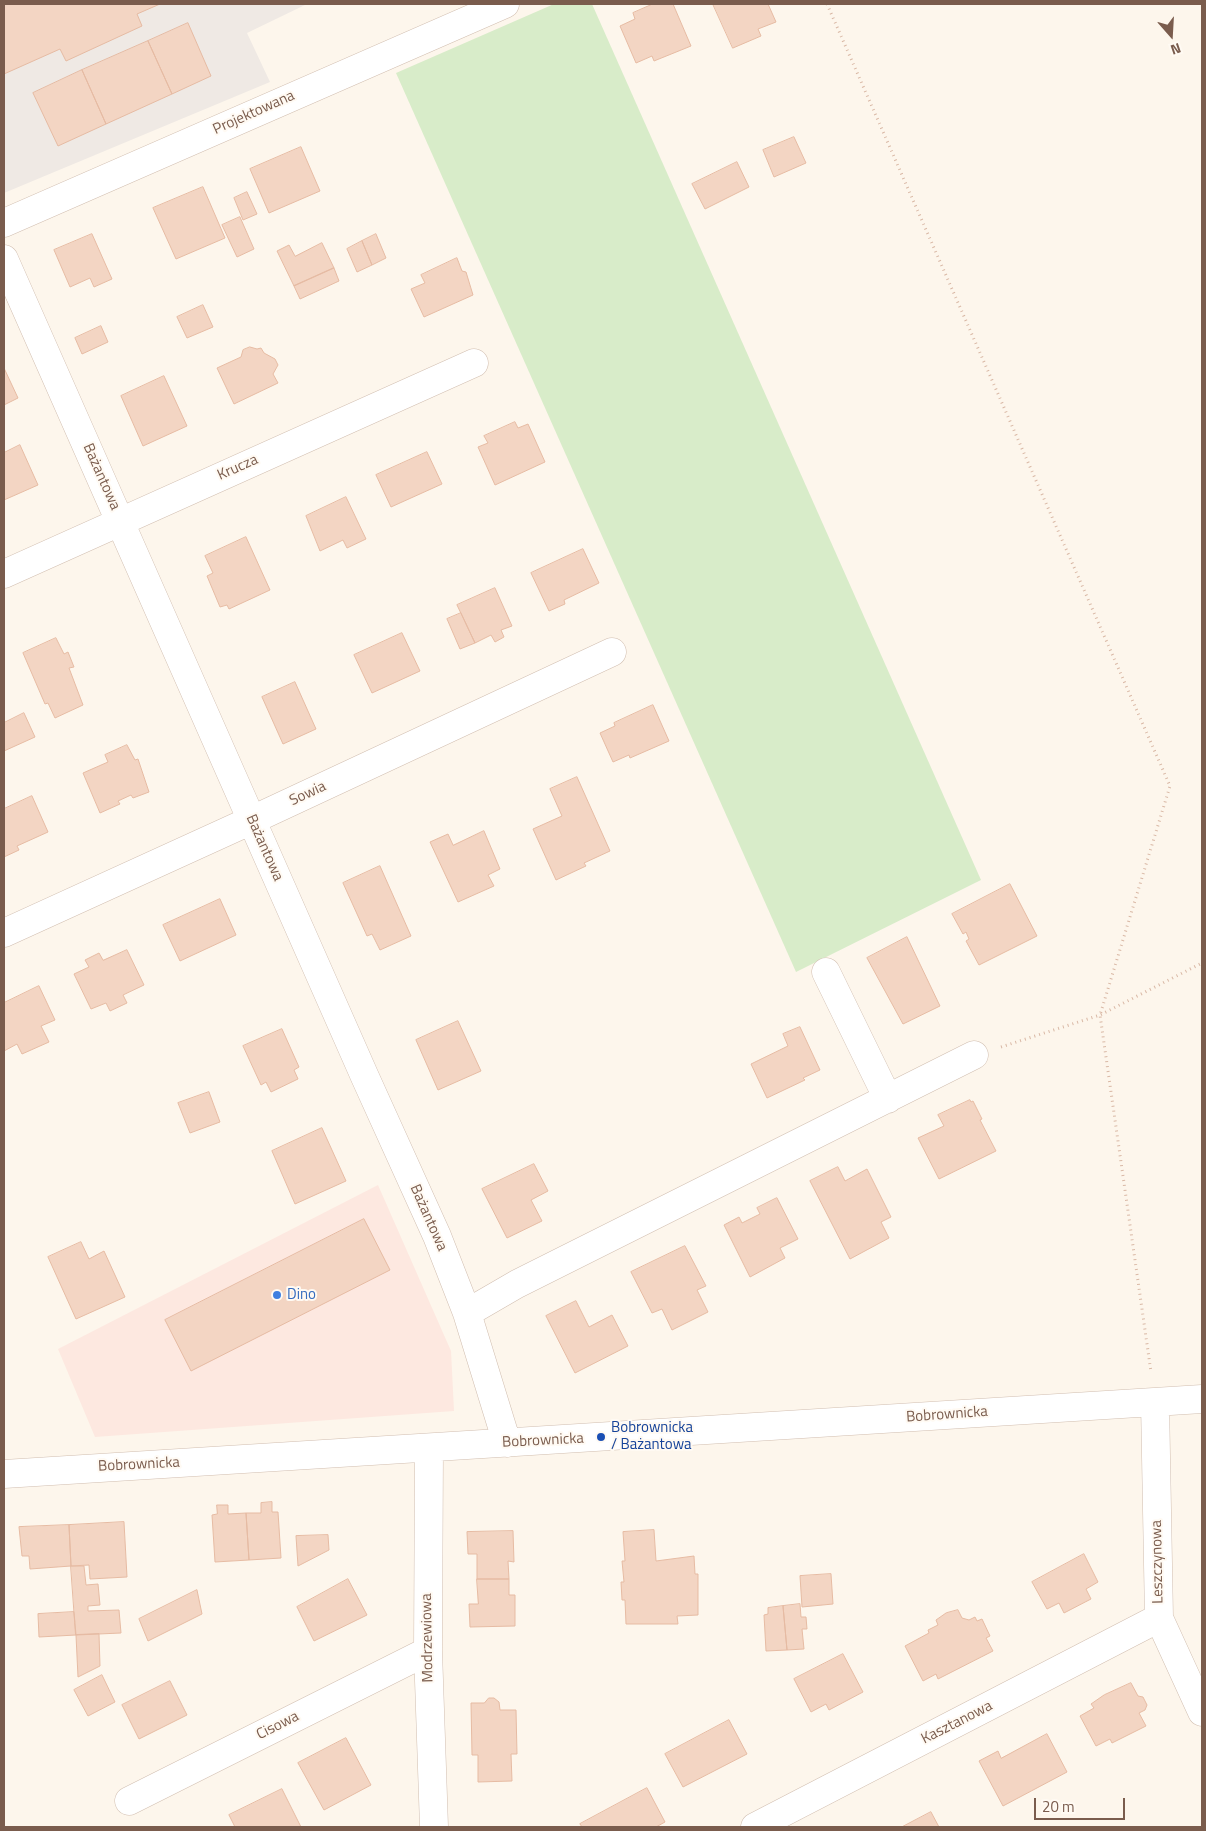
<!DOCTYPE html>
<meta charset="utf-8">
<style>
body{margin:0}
#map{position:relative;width:1206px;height:1831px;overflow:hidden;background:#fdf6ec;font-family:"Titillium Web",sans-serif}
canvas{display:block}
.frame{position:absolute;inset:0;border:5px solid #7a5c4d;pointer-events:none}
.north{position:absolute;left:1146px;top:10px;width:50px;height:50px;-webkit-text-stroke:4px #fffaf3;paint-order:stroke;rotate:161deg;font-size:14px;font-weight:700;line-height:20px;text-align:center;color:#7a5c4d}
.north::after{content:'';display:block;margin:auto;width:18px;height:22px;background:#7a5c4d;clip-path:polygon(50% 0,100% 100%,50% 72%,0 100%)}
.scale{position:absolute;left:1034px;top:1798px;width:91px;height:22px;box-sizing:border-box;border:2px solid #7a5c4d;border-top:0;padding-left:6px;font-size:15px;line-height:18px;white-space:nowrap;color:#7a5c4d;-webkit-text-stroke:4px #fffaf3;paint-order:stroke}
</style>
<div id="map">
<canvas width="1206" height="1831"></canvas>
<div class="frame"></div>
<div class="north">N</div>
<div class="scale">20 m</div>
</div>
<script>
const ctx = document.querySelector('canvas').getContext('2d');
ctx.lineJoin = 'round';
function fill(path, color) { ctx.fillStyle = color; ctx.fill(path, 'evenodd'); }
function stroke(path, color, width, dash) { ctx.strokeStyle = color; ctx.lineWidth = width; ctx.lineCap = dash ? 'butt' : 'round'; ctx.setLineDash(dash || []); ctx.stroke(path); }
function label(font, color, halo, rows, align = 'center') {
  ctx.font = font + ' "Titillium Web",sans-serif'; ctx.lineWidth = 4; ctx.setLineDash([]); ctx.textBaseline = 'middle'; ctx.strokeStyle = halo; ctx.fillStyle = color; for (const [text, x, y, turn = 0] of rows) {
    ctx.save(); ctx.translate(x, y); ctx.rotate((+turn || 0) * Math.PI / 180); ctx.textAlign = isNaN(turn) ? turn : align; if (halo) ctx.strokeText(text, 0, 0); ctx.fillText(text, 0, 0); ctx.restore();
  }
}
const commercial = new Path2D(`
 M 378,1185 L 451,1351 L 454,1411 L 95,1437 L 58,1349 Z`);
const industrial = new Path2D(`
 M 4,4 L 307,4 L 247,33 L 270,82 L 4,193 Z`);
const green = new Path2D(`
 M 554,4 L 592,4 L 981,880 L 796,972 L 396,73 Z`);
const building = new Path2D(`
 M 4,4 L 160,4 L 137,14 L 142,26 L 66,61 L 60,49 L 4,74 Z
 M 653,4 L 673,4 L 691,46 L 654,61 L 652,56 L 636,63 L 620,26 L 635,19 L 633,13 Z
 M 713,4 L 768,4 L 776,22 L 758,29 L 761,36 L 733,48 Z
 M 188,23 L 211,76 L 172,94 L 148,41 Z
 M 148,41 L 172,94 L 106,124 L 82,70 Z
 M 82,70 L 106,124 L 58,146 L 33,93 Z
 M 794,137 L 806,163 L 774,177 L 763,150 Z
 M 301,147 L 320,191 L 269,213 L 250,169 Z
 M 737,162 L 749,187 L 705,209 L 692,184 Z
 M 203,187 L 225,238 L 176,259 L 153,208 Z
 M 247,192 L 257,214 L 243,220 L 234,198 Z
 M 240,217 L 254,249 L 237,257 L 222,225 Z
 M 92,234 L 112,279 L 94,287 L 90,278 L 70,287 L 54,250 Z
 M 376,234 L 386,258 L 372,265 L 362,241 Z
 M 362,241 L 372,265 L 357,272 L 347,249 Z
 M 322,243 L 334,268 L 294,286 L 277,251 L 289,245 L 295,256 Z
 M 457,258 L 462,271 L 466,272 L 473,295 L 424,317 L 411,289 L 425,283 L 421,275 Z
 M 334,268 L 339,281 L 300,299 L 294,286 Z
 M 203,305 L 213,327 L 187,338 L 177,317 Z
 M 101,326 L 108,342 L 82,354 L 75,338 Z
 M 250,347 L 257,349 L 261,348 L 264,353 L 275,359 L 278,365 L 273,374 L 278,383 L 234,404 L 217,368 L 241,357 L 243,350 Z
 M 4,368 L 18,398 L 4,405 Z
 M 164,376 L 187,426 L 143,446 L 121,396 Z
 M 515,422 L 518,428 L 528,424 L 545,462 L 495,485 L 478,447 L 488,443 L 484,436 Z
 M 20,445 L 38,485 L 4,500 L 4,453 Z
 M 427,452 L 442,484 L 391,507 L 376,475 Z
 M 346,497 L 366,539 L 347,548 L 343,540 L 320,551 L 306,516 Z
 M 246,537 L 270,590 L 229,609 L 227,605 L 220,607 L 207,576 L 213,573 L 205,556 Z
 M 583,549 L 599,583 L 564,600 L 565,604 L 549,611 L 531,573 Z
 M 495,588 L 512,626 L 501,630 L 504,637 L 495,642 L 491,635 L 475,643 L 457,605 Z
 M 461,613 L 475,643 L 460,649 L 447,619 Z
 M 402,633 L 420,671 L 372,693 L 354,655 Z
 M 56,638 L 64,654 L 68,652 L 74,667 L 69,668 L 83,705 L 55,718 L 48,703 L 45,704 L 23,653 Z
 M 295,682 L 316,729 L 283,744 L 262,697 Z
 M 653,705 L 669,741 L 630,758 L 629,755 L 613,762 L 600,733 L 615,726 L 614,723 Z
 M 24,713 L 35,737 L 4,751 L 4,723 Z
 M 127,745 L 135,760 L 138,759 L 149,792 L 133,798 L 131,795 L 118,801 L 120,804 L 100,813 L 83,773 L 108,762 L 105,755 Z
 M 577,777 L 610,851 L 584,863 L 586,866 L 556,880 L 533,829 L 562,816 L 550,789 Z
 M 32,796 L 48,832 L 17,846 L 19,850 L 4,857 L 4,809 Z
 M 484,831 L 500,869 L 488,875 L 494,886 L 458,902 L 430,842 L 448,834 L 453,845 Z
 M 380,866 L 411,936 L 380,950 L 372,934 L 367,936 L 343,883 Z
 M 1010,884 L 1037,936 L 979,965 L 966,941 L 969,939 L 966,932 L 963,934 L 952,914 Z
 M 220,899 L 236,935 L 180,961 L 163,925 Z
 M 907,937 L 940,1006 L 903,1024 L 867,958 Z
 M 127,950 L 144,985 L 123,995 L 127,1003 L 110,1011 L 106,1003 L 91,1009 L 74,974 L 89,967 L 85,960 L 99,953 L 103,960 Z
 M 39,986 L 55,1020 L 41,1026 L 49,1042 L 22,1054 L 17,1044 L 4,1051 L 4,1003 Z
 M 458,1021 L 481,1071 L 438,1090 L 416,1040 Z
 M 800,1027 L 820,1070 L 803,1078 L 805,1080 L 767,1098 L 751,1064 L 788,1046 L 783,1034 Z
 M 282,1029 L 299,1067 L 294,1070 L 298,1079 L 271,1092 L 266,1082 L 261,1085 L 243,1046 Z
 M 209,1092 L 220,1122 L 190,1133 L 178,1103 Z
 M 970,1100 L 971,1102 L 973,1101 L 982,1119 L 980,1120 L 996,1151 L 939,1179 L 918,1138 L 944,1126 L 938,1115 Z
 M 322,1128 L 346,1181 L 295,1204 L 272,1151 Z
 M 534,1164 L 548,1191 L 531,1200 L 542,1221 L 507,1238 L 482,1189 Z
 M 838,1167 L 845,1181 L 867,1169 L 891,1217 L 881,1222 L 889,1238 L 850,1259 L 810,1181 Z
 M 777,1198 L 798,1239 L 780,1248 L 785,1258 L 750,1277 L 724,1225 L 739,1217 L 742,1223 L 760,1214 L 757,1208 Z
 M 364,1219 L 390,1270 L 191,1371 L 165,1320 Z
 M 81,1242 L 89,1259 L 104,1251 L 125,1297 L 76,1319 L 48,1257 Z
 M 685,1246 L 706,1286 L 697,1290 L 708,1312 L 672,1330 L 662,1309 L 652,1313 L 631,1272 Z
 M 576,1301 L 589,1327 L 612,1315 L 628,1346 L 575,1373 L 546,1316 Z
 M 272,1502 L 272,1512 L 278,1512 L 281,1558 L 249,1560 L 246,1513 L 261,1513 L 261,1503 Z
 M 217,1505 L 228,1505 L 228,1514 L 246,1513 L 249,1560 L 215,1562 L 212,1515 L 217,1514 Z
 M 124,1522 L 127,1577 L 90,1579 L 89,1565 L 71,1566 L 69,1525 Z
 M 69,1525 L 71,1566 L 30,1569 L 29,1556 L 22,1556 L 19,1527 Z
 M 654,1530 L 656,1561 L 694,1556 L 695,1574 L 698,1574 L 698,1615 L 677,1616 L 678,1624 L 626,1624 L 625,1600 L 622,1600 L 621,1582 L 624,1582 L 622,1561 L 625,1561 L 623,1532 Z
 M 513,1531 L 514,1562 L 508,1561 L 509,1579 L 477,1579 L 477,1554 L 468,1554 L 467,1532 Z
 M 328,1535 L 329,1550 L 298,1566 L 296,1536 Z
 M 1084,1554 L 1098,1582 L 1086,1589 L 1091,1599 L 1064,1613 L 1059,1603 L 1047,1609 L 1032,1582 Z
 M 71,1566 L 84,1566 L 86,1585 L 98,1584 L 100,1605 L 88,1606 L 88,1611 L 119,1610 L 121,1633 L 76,1635 Z
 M 831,1574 L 833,1604 L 802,1607 L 800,1576 Z
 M 348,1579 L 367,1615 L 314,1641 L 297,1607 Z
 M 477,1579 L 509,1579 L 509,1595 L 515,1595 L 515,1626 L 470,1627 L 469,1604 L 478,1604 Z
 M 197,1590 L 202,1614 L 148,1641 L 139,1619 Z
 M 800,1604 L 801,1617 L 806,1617 L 807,1629 L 802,1629 L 804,1649 L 787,1650 L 783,1606 Z
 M 783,1606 L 787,1650 L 766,1651 L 764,1615 L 768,1614 L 768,1608 Z
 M 958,1610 L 962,1618 L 969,1620 L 975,1617 L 977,1621 L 982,1619 L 990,1636 L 986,1638 L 993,1651 L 938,1679 L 936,1674 L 923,1681 L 905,1646 L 929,1633 L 928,1630 L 938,1625 L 936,1620 L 946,1613 Z
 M 74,1612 L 76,1635 L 39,1637 L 38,1614 Z
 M 99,1634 L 100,1666 L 78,1677 L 76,1635 Z
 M 843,1654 L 863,1692 L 829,1710 L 826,1704 L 811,1712 L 794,1679 Z
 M 102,1675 L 115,1702 L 88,1716 L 74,1690 Z
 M 170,1681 L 187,1715 L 139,1739 L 122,1705 Z
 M 1131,1683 L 1138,1696 L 1143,1697 L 1147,1705 L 1145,1710 L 1139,1713 L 1146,1726 L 1112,1743 L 1110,1739 L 1096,1746 L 1080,1716 L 1094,1708 L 1091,1704 L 1104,1695 Z
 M 489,1698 L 494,1698 L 499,1702 L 500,1710 L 516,1710 L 517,1754 L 511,1754 L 512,1781 L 478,1782 L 478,1755 L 472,1755 L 471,1703 L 484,1703 Z
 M 729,1720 L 747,1754 L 683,1787 L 665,1754 Z
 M 1047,1734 L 1067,1772 L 1003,1806 L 979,1761 L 998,1751 L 1001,1758 Z
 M 346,1738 L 371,1785 L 324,1810 L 298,1763 Z
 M 647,1788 L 665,1822 L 656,1827 L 582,1827 L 580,1824 Z
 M 282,1789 L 301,1827 L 235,1827 L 229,1815 Z
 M 931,1812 L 939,1827 L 902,1827 Z`);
const path = new Path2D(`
 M 827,4 L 1170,786 L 1100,1015 L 1151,1372
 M 1001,1047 L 1100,1015 L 1202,963`);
const minor = new Path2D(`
 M 4,223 L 505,4
 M 4,259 L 365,1077 L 437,1236 L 467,1313 L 507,1443
 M 4,574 L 474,363
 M 4,933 L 252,820 L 612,652
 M 826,972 L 888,1099
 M 467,1313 L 517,1284 L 974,1055
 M 1155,1402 L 1159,1618 L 1202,1712
 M 429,1448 L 428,1651 L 434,1827
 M 4,1474 L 1202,1399
 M 129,1801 L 428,1651
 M 755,1827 L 1159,1618`);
const markers = [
 [277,1295,5,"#3f7fe0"],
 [601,1437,5,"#1a4fb4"]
];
const streetNames = [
 ["Projektowana",254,113,-24],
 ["Krucza",238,468,-24],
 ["Bażantowa",101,477,66],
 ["Sowia",308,794,-25],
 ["Bażantowa",264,848,66],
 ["Bażantowa",428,1218,66],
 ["Bobrownicka",947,1415,-4],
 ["Bobrownicka",543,1441,-3],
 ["Bobrownicka",139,1465,-3],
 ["Leszczynowa",1158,1562,-91],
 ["Modrzewiowa",428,1638,-91],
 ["Kasztanowa",957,1723,-27],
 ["Cisowa",278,1726,-27]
];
const shopNames = [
 ["Dino",287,1295]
];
const transitNames = [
 ["Bobrownicka",611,1428],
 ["/ Bażantowa",611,1445]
];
fill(commercial, '#fde8e0');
fill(industrial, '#efe9e4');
fill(green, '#d8ecc9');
fill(building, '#f3d5c3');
stroke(building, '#e6bba3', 1);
stroke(minor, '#d1beb0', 29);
stroke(path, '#d9b8a5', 3, [1, 4]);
stroke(minor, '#fff', 28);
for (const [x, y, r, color] of markers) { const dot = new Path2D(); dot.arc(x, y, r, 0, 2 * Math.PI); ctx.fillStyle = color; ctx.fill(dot); stroke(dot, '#fffaf3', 2); }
label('15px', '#7a5c4d', '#fffaf3', streetNames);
label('15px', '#366cbe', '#fffaf3', shopNames, 'left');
label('15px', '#164399', '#fffaf3', transitNames, 'left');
</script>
